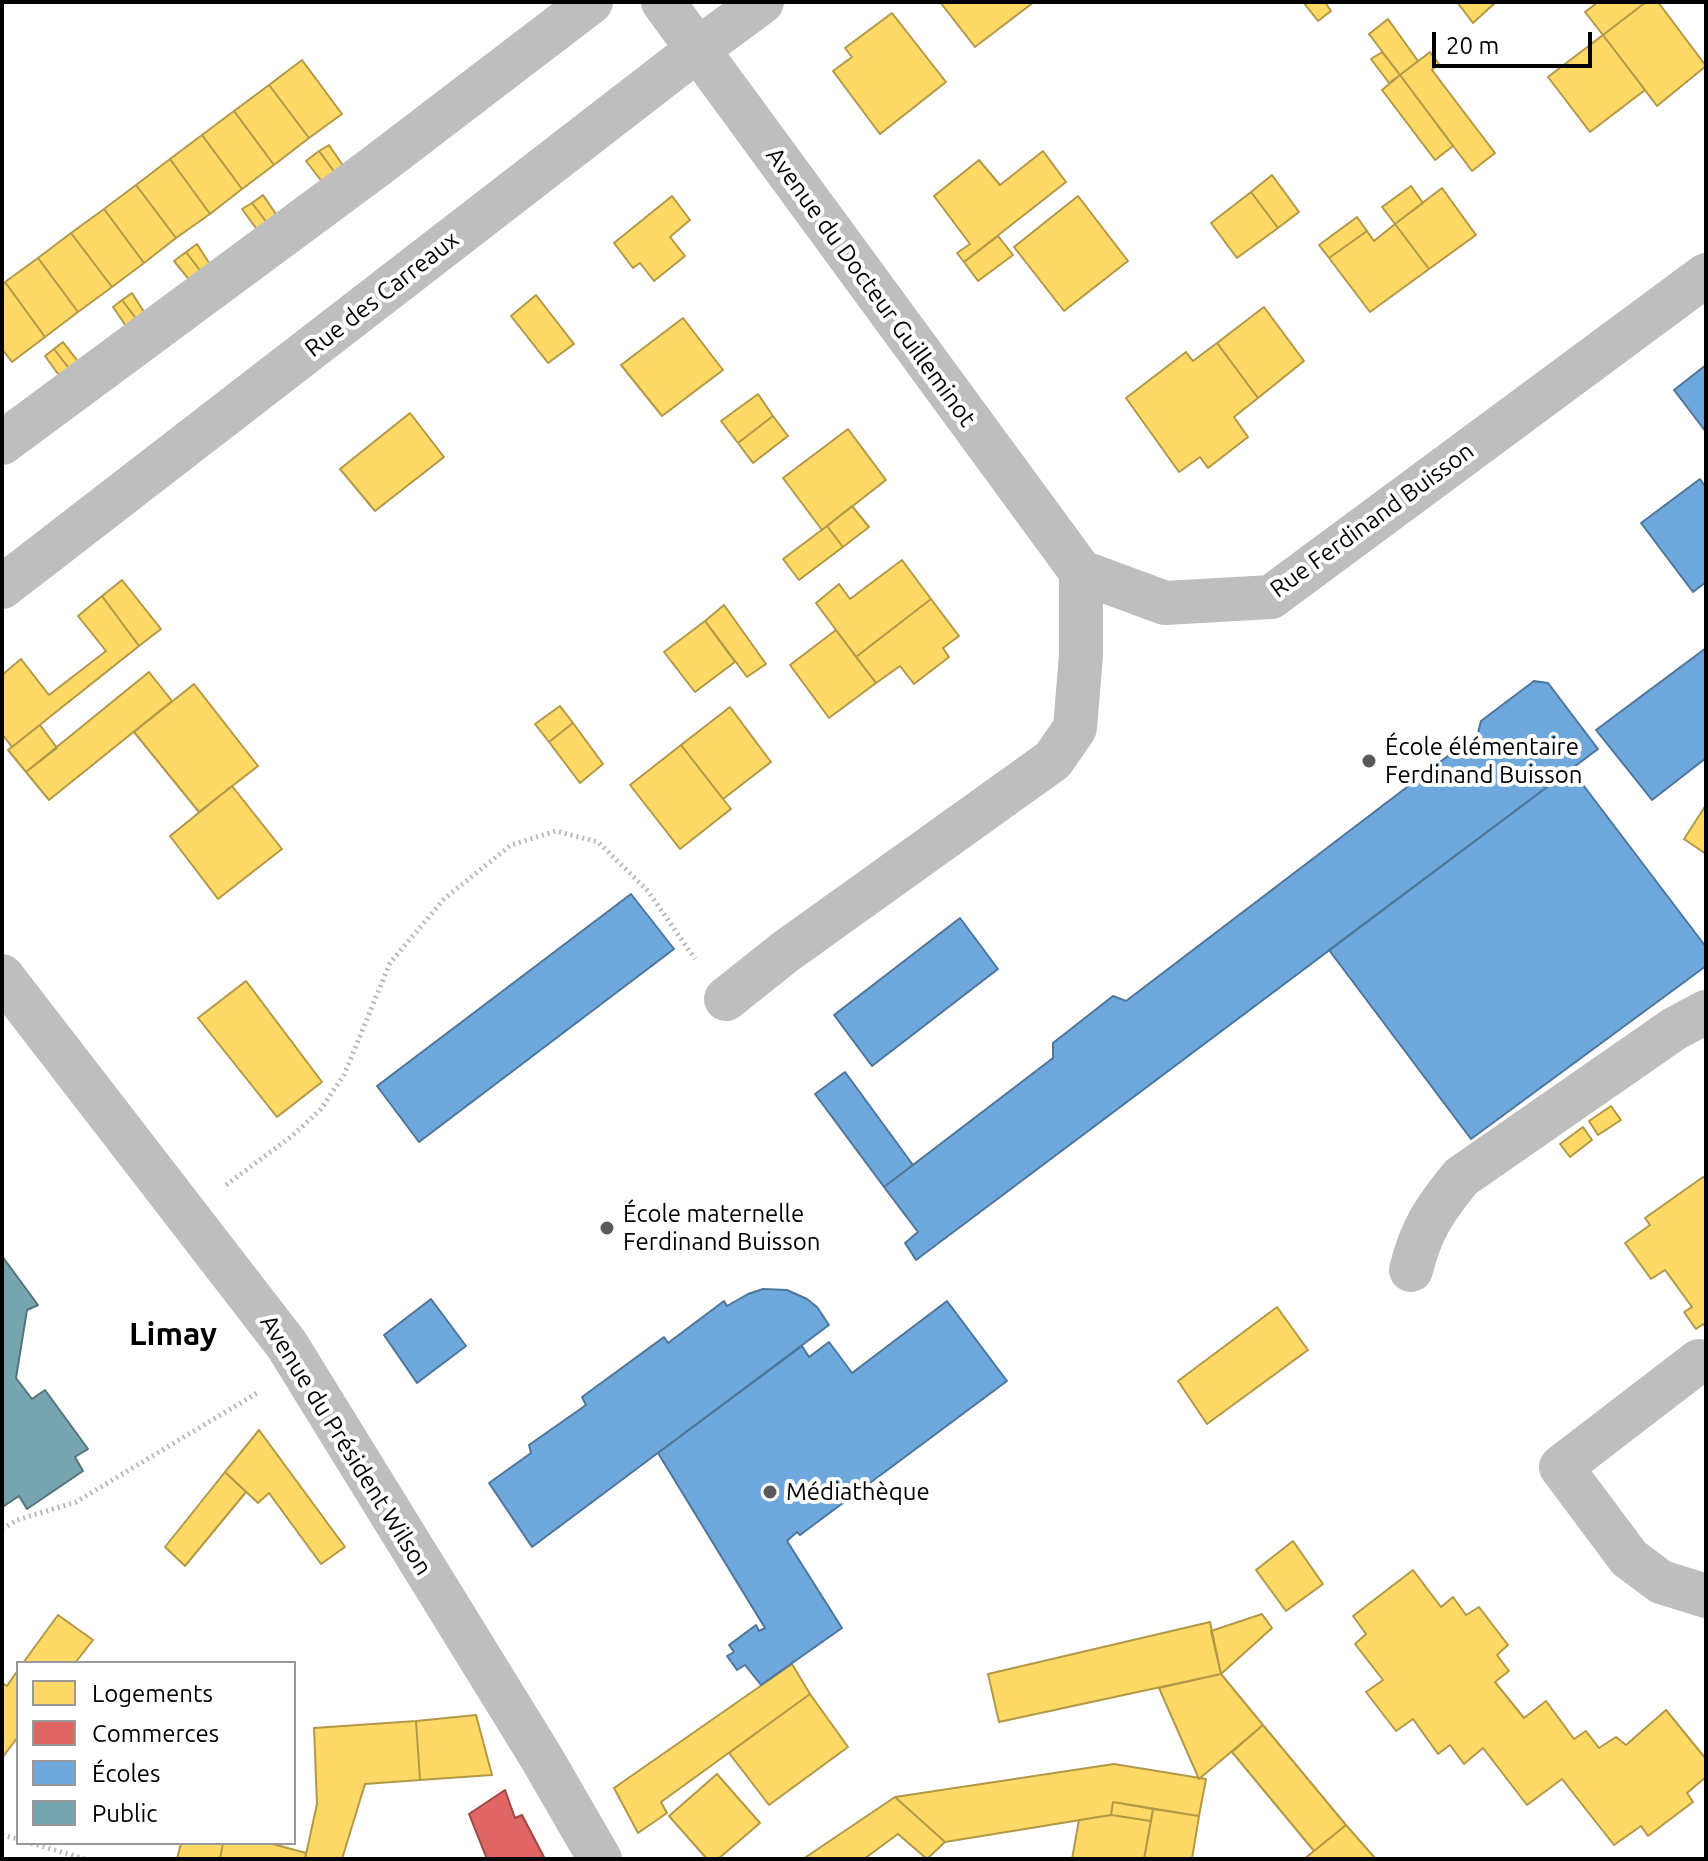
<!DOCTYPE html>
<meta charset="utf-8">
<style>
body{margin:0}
#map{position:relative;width:1708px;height:1861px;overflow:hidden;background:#fff;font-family:Ubuntu,sans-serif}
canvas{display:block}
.frame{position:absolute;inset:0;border:4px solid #000;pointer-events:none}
.legend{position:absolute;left:16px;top:1661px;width:280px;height:184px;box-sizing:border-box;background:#fff;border:2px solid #999;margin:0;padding:10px 14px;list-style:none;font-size:24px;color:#000}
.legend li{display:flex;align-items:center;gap:16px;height:40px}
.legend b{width:40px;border:2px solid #999}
.scale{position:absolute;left:1432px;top:32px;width:160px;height:36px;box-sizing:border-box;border:4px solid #000;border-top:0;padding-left:10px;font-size:24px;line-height:28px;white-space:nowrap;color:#000;-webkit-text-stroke:6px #fff;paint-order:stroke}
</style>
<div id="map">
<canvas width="1708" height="1861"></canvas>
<div class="frame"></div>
<ul class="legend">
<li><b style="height:22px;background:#ffd966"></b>Logements</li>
<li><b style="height:22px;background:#e06666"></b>Commerces</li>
<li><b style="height:22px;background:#6fa8dc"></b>Écoles</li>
<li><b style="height:22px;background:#76a5af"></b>Public</li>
</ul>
<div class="scale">20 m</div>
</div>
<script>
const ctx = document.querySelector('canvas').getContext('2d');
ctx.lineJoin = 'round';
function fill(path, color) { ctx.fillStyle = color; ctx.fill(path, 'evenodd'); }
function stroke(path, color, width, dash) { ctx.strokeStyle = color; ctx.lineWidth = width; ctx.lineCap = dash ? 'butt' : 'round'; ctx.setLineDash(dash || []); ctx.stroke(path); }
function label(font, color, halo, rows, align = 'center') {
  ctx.font = font + ' Ubuntu,sans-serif'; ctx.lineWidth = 8; ctx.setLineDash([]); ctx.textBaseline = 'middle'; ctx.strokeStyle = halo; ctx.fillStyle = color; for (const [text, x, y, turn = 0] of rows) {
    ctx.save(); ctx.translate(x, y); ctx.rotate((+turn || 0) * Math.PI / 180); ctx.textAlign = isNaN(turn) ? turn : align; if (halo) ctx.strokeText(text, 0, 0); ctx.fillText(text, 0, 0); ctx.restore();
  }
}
const homes = new Path2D(`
 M 940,2 L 1034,2 L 975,47 Z
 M 1303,2 L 1325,2 L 1331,11 L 1318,21 Z
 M 1457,2 L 1496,2 L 1473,23 Z
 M 1598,2 L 1646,2 L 1603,35 L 1585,12 Z
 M 1646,2 L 1658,2 L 1706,66 L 1657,106 L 1603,35 Z
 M 892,13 L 946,82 L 880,134 L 833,71 L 852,57 L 845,48 Z
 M 1388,19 L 1418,61 L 1400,75 L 1369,34 Z
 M 1603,35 L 1645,90 L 1590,132 L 1548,77 Z
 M 1382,52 L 1400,75 L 1389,83 L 1371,59 Z
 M 1430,52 L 1439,64 L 1432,70 L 1495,153 L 1472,171 L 1400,75 Z
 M 302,60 L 342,114 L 309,138 L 269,85 Z
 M 1400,75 L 1453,146 L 1435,160 L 1382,90 Z
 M 269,85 L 309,138 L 274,165 L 234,111 Z
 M 234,111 L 274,165 L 242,189 L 202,135 Z
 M 202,135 L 242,189 L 210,214 L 170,159 Z
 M 329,145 L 344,167 L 336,174 L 319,151 Z
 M 319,151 L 336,174 L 323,183 L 306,161 Z
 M 1043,151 L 1066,182 L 964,262 L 957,253 L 970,244 L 934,196 L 979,160 L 1000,185 Z
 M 170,159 L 210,214 L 176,238 L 136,185 Z
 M 1272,175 L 1299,212 L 1278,228 L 1251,192 Z
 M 136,185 L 176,238 L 144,263 L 104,209 Z
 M 1411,186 L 1423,203 L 1395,224 L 1382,207 Z
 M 1442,188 L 1476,235 L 1429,269 L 1395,224 Z
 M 1251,192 L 1278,228 L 1237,258 L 1211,223 Z
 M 263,195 L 278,217 L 268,224 L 252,203 Z
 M 672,196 L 690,220 L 670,237 L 685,256 L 654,281 L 640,263 L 633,268 L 614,243 Z
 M 1078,196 L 1128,261 L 1064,311 L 1014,247 Z
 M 252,203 L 268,224 L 258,231 L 242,209 Z
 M 104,209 L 144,263 L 112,287 L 71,233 Z
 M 1357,217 L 1367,231 L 1329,258 L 1319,245 Z
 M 1395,224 L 1429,269 L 1370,312 L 1329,258 L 1367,231 L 1374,241 Z
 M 71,233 L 112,287 L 78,312 L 38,258 Z
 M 998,236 L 1013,255 L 978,281 L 964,262 Z
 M 197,244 L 211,266 L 202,273 L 186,252 Z
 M 186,252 L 202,273 L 191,282 L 174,261 Z
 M 38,258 L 78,312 L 45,337 L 5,282 Z
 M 5,282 L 45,337 L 12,362 L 2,349 L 2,285 Z
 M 132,293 L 146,315 L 138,321 L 122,300 Z
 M 536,295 L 574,344 L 548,363 L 511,316 Z
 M 122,300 L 138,321 L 128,329 L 113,307 Z
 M 1264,307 L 1304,361 L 1258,398 L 1217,343 Z
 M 683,318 L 723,370 L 662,416 L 621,365 Z
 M 63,342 L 80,364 L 71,371 L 54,349 Z
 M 1217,343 L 1258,398 L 1234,417 L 1248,437 L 1208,468 L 1200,457 L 1179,472 L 1126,398 L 1186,352 L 1193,361 Z
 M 54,349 L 71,371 L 61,378 L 45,356 Z
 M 758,394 L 773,416 L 738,443 L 721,421 Z
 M 410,413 L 444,457 L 375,511 L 340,469 Z
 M 773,416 L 788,436 L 753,463 L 738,443 Z
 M 848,429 L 886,480 L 822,530 L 783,478 Z
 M 852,506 L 869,527 L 843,547 L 827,526 Z
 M 827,526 L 843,547 L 799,580 L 783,559 Z
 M 902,560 L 931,599 L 856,657 L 816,603 L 839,584 L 850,599 Z
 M 122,580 L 161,629 L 139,646 L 102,596 Z
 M 102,596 L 139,646 L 12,747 L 2,734 L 2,675 L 21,659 L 49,695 L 106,651 L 78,616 Z
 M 931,599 L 959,636 L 943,648 L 949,657 L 914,684 L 900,666 L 876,683 L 856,657 Z
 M 724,605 L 766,664 L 747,677 L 705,621 Z
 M 705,621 L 735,662 L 695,692 L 664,652 Z
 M 836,630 L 876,683 L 829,718 L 790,665 Z
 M 149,672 L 172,701 L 49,800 L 26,772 Z
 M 194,684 L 258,766 L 199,812 L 134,732 Z
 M 560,706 L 573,723 L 549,742 L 535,724 Z
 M 730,707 L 771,762 L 723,799 L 681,745 Z
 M 573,723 L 603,764 L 580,783 L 549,742 Z
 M 40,725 L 57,748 L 26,772 L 8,750 Z
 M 681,745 L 731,809 L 680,849 L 630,785 Z
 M 232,786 L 282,849 L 218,899 L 170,836 Z
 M 1706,805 L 1706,854 L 1684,839 Z
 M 246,981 L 322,1082 L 277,1117 L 198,1018 Z
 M 1611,1106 L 1621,1120 L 1598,1135 L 1589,1121 Z
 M 1583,1127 L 1592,1140 L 1570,1157 L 1560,1144 Z
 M 1703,1177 L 1706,1179 L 1706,1328 L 1703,1324 L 1696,1329 L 1684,1312 L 1692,1307 L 1665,1270 L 1651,1279 L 1625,1243 L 1650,1225 L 1645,1218 Z
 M 1277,1307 L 1308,1350 L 1207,1424 L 1178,1381 Z
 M 259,1430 L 345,1547 L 321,1564 L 269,1493 L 258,1503 L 225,1472 Z
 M 225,1472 L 246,1492 L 185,1566 L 165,1547 Z
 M 1293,1541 L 1323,1584 L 1286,1611 L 1256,1570 Z
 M 1413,1570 L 1441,1607 L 1453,1597 L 1466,1615 L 1479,1607 L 1508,1645 L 1497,1655 L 1509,1671 L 1495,1682 L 1524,1718 L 1546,1701 L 1574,1739 L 1586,1731 L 1599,1748 L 1616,1737 L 1626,1745 L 1666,1710 L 1706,1759 L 1706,1777 L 1687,1793 L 1693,1802 L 1648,1836 L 1641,1826 L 1614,1845 L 1562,1779 L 1527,1805 L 1483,1748 L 1464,1764 L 1450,1745 L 1438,1754 L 1413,1719 L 1396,1731 L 1366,1692 L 1383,1680 L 1355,1644 L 1366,1634 L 1353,1616 Z
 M 1262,1614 L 1272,1628 L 1221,1674 L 1211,1631 Z
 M 58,1615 L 93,1640 L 75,1663 L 23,1663 Z
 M 1210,1622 L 1221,1674 L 999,1722 L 988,1674 Z
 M 792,1664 L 810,1694 L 661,1802 L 667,1813 L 638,1833 L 614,1788 Z
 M 18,1670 L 18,1737 L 2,1758 L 2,1683 L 7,1686 Z
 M 1221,1674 L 1263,1725 L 1199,1779 L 1159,1688 Z
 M 810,1694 L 848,1747 L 769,1805 L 729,1753 Z
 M 476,1715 L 492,1775 L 420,1780 L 416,1721 Z
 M 416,1721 L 420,1780 L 365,1784 L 342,1859 L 305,1859 L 317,1804 L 314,1728 Z
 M 1263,1725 L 1346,1825 L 1314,1851 L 1232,1752 Z
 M 1114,1764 L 1206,1779 L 1199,1816 L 1113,1802 L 1111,1815 L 945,1842 L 895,1797 Z
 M 717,1774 L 760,1823 L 718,1859 L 707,1859 L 669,1816 Z
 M 895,1797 L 945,1842 L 927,1859 L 898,1834 L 864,1859 L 803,1859 Z
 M 1113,1802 L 1153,1809 L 1151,1821 L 1111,1815 Z
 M 1153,1809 L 1199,1816 L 1192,1859 L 1144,1859 Z
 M 1111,1815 L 1151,1821 L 1144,1859 L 1072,1859 L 1079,1820 Z
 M 1346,1825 L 1375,1858 L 1304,1859 L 1314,1851 Z
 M 181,1843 L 223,1843 L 220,1859 L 177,1859 Z
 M 223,1843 L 269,1843 L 306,1853 L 305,1859 L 220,1859 Z`);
const shops = new Path2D(`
 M 505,1790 L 515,1818 L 522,1815 L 545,1859 L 487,1859 L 469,1814 Z`);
const schools = new Path2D(`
 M 1706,365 L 1706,432 L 1674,390 Z
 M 1700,479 L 1706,488 L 1706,582 L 1693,592 L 1641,523 Z
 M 1706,648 L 1706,758 L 1652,800 L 1596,730 Z
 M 1534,681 L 1548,683 L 1598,749 L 916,1260 L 905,1243 L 918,1232 L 884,1187 L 1053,1058 L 1053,1043 L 1113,996 L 1126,1001 L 1478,733 L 1481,721 Z
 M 1571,769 L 1706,947 L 1706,966 L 1471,1139 L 1329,950 Z
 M 631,894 L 674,949 L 419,1142 L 377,1086 Z
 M 960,918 L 998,969 L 872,1066 L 834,1015 Z
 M 845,1072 L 913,1165 L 884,1187 L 815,1094 Z
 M 763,1289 L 787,1290 L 807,1299 L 817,1307 L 829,1325 L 532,1547 L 489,1483 L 531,1453 L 529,1445 L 586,1405 L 582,1397 L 664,1337 L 668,1343 L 724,1301 L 727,1306 L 748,1294 Z
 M 431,1299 L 466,1346 L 417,1383 L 384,1335 Z
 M 947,1301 L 1007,1381 L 800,1535 L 797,1532 L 787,1541 L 842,1628 L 761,1685 L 745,1665 L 737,1670 L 727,1656 L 734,1652 L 729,1645 L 756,1625 L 759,1631 L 765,1628 L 658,1453 L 802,1346 L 809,1357 L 829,1342 L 852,1373 Z`);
const public = new Path2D(`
 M 2,1256 L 38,1305 L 27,1310 L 16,1378 L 32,1399 L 45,1390 L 88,1449 L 75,1457 L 83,1471 L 27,1509 L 19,1496 L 4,1506 L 2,1504 Z`);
const path = new Path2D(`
 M 226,1185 L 292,1136 L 321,1109 L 344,1075 L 390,963 L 444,899 L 511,845 L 556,831 L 598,842 L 648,891 L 695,959
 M 2,1529 L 17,1520 L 76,1502 L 257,1393
 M 2,1835 L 18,1839
 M 31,1843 L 85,1859`);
const minor = new Path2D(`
 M 663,2 L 1081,572
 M 2,443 L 375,167 L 591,2
 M 1081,572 L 1165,603 L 1271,597 L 1706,275
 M 2,587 L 697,50 L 762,2
 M 2,976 L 287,1345 L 541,1757 L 600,1859
 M 726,999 L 785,952 L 1053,760 L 1075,728 L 1081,655 L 1081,572
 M 1411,1270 C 1421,1229 1435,1209 1461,1177 L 1674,1029 L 1706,1012
 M 1699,1361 L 1561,1467 L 1629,1558 L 1661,1582 L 1706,1596`);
const markers = [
 [1369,761,8,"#595959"],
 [607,1228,8,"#595959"],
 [770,1492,8,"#595959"]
];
const streetNames = [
 ["Avenue du Docteur Guilleminot",871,287,54],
 ["Rue des Carreaux",382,294,-38],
 ["Rue Ferdinand Buisson",1372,520,-36],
 ["Avenue du Président Wilson",346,1445,58]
];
const poiNames = [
 ["École élémentaire",1385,747],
 ["Ferdinand Buisson",1385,775],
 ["École maternelle",623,1214],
 ["Ferdinand Buisson",623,1242],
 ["Médiathèque",786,1492]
];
const districtNames = [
 ["Limay",173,1334]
];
fill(homes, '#ffd966');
stroke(homes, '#b29847', 2);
fill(shops, '#e06666');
stroke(shops, '#9d4747', 2);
fill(schools, '#6fa8dc');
stroke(schools, '#4e769a', 2);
fill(public, '#76a5af');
stroke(public, '#53747a', 2);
stroke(path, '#b9b9b9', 5, [2, 4]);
stroke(minor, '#bebebe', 44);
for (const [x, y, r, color] of markers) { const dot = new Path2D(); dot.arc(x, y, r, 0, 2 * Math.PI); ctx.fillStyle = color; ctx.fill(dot); stroke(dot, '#fff', 3); }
label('24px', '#000', '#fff', streetNames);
label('24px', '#000', '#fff', poiNames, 'left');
label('bold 32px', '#000', '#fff', districtNames);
</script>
